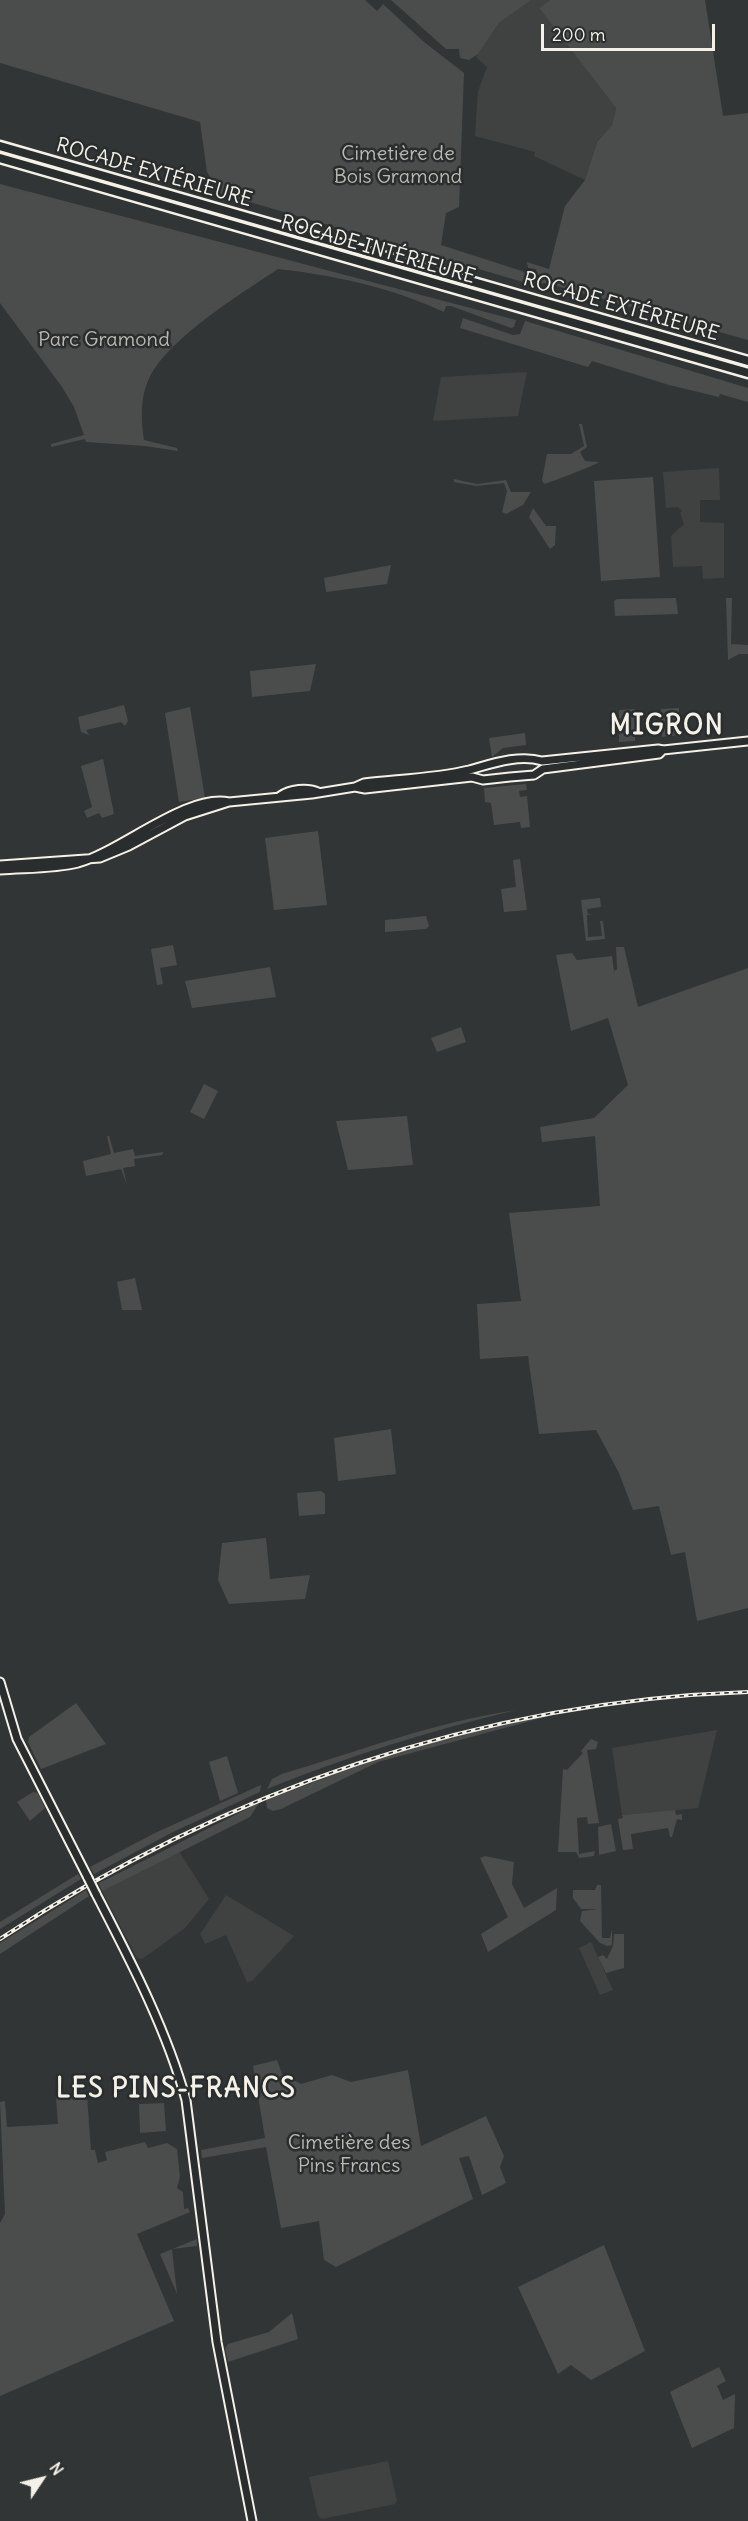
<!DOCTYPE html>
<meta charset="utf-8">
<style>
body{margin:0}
#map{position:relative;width:748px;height:2521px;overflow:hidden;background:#323535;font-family:Delius,sans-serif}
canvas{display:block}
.north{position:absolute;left:12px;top:2449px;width:60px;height:60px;-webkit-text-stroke:4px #2a2d2e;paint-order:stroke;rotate:55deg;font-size:16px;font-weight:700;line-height:24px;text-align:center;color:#f4f1e8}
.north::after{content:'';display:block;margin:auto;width:21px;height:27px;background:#f4f1e8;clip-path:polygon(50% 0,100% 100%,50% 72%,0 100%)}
.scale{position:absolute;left:541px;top:24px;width:174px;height:27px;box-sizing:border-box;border:3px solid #f4f1e8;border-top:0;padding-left:8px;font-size:18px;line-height:21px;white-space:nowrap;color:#f4f1e8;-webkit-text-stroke:4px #2a2d2e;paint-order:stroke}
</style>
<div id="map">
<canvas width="748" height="2521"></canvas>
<div class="north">N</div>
<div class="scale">200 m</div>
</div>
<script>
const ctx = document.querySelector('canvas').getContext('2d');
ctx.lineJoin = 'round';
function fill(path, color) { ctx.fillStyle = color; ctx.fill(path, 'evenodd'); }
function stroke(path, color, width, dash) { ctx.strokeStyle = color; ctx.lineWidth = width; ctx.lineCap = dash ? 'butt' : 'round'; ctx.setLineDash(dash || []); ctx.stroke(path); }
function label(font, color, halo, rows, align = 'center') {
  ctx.font = font + ' Delius,sans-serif'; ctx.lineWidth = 5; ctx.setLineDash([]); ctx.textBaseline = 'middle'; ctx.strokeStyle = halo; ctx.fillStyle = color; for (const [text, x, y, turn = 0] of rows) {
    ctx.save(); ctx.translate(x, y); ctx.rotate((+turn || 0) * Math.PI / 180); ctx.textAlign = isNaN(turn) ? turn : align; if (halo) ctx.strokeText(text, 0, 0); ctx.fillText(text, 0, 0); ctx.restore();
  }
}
const built = new Path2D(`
 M 531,0 L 550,0 L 539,8 L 616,108 L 612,125 L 597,142 L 585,180 L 534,156 L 535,152 L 475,136 L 478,91 L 487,67 L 476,57 L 499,23 Z
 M 527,372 L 518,416 L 433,421 L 441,377 Z
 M 719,468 L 720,500 L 700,500 L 700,522 L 724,523 L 724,578 L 703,579 L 702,566 L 673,567 L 671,536 L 684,524 L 680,513 L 682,511 L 678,507 L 666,508 L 663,472 Z
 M 717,1730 L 698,1808 L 622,1815 L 612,1748 Z
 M 179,1851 L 209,1899 L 185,1928 L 142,1959 L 137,1958 L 102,1891 Z
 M 226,1895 L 294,1936 L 252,1981 L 247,1982 L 226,1935 L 205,1944 L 200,1934 Z
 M 591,1942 L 613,1990 L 600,1995 L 579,1948 Z
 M 388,2461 L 397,2501 L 395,2504 L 322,2519 L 318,2516 L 309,2477 Z`);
const green = new Path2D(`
 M 0,0 L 365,0 L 377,11 L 383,4 L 424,42 L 464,73 L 459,207 L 446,213 L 441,245 L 528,273 L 523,282 L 219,193 L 207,172 L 200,122 L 0,63 Z
 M 391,0 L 531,0 L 499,23 L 478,54 L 469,60 L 460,58 L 459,49 L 446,49 Z
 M 550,0 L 705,0 L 723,116 L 748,113 L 748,340 L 546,283 L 533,284 L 537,274 L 536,269 L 528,268 L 527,262 L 549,269 L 565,206 L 585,180 L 597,142 L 612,125 L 616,108 L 539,8 Z
 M 0,184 L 516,320 L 514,327 L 511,328 L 451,306 L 446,306 L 444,312 C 393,288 334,275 278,269 C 241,294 165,340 148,381 C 140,399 141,421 144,440 L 177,448 L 178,451 L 145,446 L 86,442 L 85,439 L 51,447 L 51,444 L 84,435 L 74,407 L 62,387 L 0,303 Z
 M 463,318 L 513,335 L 520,334 L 525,321 L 748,388 L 748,402 L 720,394 L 719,397 L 669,385 L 592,361 L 588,367 L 460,328 Z
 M 579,424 L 582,424 L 587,447 L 580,452 L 585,461 L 599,462 C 596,465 549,483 544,484 L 542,480 L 547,454 L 571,454 L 584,446 Z
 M 653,477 L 660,577 L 601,581 L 594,481 Z
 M 454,479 L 477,484 L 506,480 L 511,492 L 531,492 L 523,505 L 506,514 L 502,512 L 507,491 L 504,483 L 476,486 L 454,482 Z
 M 533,508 L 546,526 L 556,526 L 555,545 L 550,549 L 529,517 Z
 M 391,565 L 387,584 L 326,592 L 324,578 Z
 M 676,598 L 678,614 L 615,616 L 614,601 L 617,599 Z
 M 726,598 L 732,598 L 731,644 L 748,645 L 748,654 L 739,654 L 728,660 Z
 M 316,664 L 310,691 L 252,697 L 250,671 Z
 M 124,705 L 128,721 L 125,726 L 121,722 L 86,730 L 89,735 L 81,732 L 78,717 Z
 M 190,707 L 205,798 L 179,802 L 165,713 Z
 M 679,708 L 679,735 L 662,737 L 661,709 Z
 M 635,709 L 635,741 L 619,742 L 619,710 Z
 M 525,733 L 526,745 L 503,748 L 492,757 L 489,738 Z
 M 103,759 L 114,814 L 102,818 L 99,813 L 87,818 L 84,811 L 92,807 L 81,766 Z
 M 526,784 L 527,790 L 519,791 L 520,797 L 527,796 L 530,827 L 521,828 L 520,822 L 494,825 L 491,803 L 485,802 L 484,788 Z
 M 318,831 L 327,905 L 274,910 L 265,838 Z
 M 520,859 L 527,910 L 504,912 L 501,889 L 516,887 L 513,860 Z
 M 600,898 L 601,907 L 587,909 L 588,914 L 593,914 L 587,915 L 588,937 L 602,936 L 600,921 L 603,921 L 605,939 L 586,941 L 581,900 Z
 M 426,916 L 429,926 L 426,929 L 385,932 L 385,920 Z
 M 173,945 L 177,965 L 160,968 L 163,984 L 157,985 L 151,949 Z
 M 616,947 L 624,947 L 638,1007 L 748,968 L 748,1608 L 697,1621 L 685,1552 L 671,1555 L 659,1506 L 633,1510 L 619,1473 L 596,1430 L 539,1434 L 528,1356 L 480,1359 L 477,1304 L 521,1301 L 509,1213 L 600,1206 L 595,1136 L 542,1142 L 540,1127 L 594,1118 L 628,1085 L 608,1018 L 571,1031 L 556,955 L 572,953 L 577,960 L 612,956 L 614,971 L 617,969 Z
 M 270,967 L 276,997 L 192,1008 L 185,981 Z
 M 461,1027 L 466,1042 L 437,1052 L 431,1038 Z
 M 204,1084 L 218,1091 L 204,1119 L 190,1112 Z
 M 407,1116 L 413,1165 L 348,1170 L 336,1121 Z
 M 107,1136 L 109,1136 L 114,1153 L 133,1149 L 135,1156 L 163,1152 L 162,1155 L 134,1159 L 135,1166 L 123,1168 L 127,1185 L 121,1169 L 86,1176 L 83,1161 L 111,1154 Z
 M 135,1278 L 142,1310 L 122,1310 L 117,1282 Z
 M 391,1429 L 396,1474 L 338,1481 L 334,1438 Z
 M 321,1491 L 325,1494 L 325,1514 L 299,1516 L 297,1493 Z
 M 266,1538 L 270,1579 L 310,1575 L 305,1599 L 229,1604 L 218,1580 L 222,1543 Z
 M 76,1703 L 106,1744 L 41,1769 L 28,1742 L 29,1737 Z
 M 516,1710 C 430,1731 348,1756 267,1789 L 272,1779 L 282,1774 C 359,1751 435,1722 516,1710 Z
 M 549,1716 L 378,1762 L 281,1809 L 273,1811 L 267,1808 L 266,1800 L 397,1751 L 461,1733 Z
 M 591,1739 L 598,1742 L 596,1749 L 587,1750 L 599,1823 L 588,1824 L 587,1817 L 577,1818 L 579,1854 L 595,1851 L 594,1856 L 579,1858 L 576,1852 L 558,1852 L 563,1769 L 567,1770 L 583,1753 L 581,1751 Z
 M 227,1756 L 238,1793 L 220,1801 L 209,1762 Z
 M 261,1785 L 260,1792 L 173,1832 L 94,1874 L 90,1867 L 155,1833 Z
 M 33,1792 L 38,1793 L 45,1808 L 30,1821 L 17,1802 Z
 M 259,1803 L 250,1817 L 102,1891 L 99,1883 Z
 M 675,1810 L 676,1815 L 682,1814 L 682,1820 L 677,1819 L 672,1837 L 670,1837 L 668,1828 L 631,1834 L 633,1849 L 623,1850 L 618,1819 L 623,1818 L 622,1815 Z
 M 611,1824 L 616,1851 L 599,1855 L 598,1827 Z
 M 485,1856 L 514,1862 L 512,1884 L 524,1908 L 557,1888 L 556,1910 L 488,1952 L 481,1934 L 508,1917 L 480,1858 Z
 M 78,1874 L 81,1879 L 0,1929 L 0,1922 Z
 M 597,1885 L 601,1885 L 602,1938 L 610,1938 L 612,1929 L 612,1945 L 607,1946 L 600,1943 L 580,1921 L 582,1911 L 598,1909 L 581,1909 L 573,1898 L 573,1890 L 595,1890 Z
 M 86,1890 L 89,1896 L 0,1954 L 0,1943 Z
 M 614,1934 L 624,1934 L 624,1968 L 606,1973 L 598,1957 L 603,1955 L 607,1959 L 613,1946 Z
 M 277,2060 L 282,2074 L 301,2084 L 332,2075 L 351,2082 L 408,2070 L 421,2146 L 486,2116 L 504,2156 L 500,2167 L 506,2183 L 482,2195 L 469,2156 L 459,2158 L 473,2199 L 336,2267 L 324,2260 L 319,2221 L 281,2228 L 266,2147 L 202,2158 L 201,2150 L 265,2138 L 253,2066 Z
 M 87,2096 L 91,2150 L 95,2150 L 98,2163 L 107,2160 L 105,2152 L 145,2142 L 148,2148 L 167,2143 L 177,2149 L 180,2177 L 177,2188 L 183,2192 L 184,2209 L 188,2208 L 190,2212 L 137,2234 L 174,2321 L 0,2396 L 0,2223 L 5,2214 L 0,2102 L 5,2101 L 7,2127 L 58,2124 L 56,2098 Z
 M 164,2103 L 166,2131 L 140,2133 L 139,2104 Z
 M 197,2239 L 197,2246 L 172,2249 L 177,2294 L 160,2254 Z
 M 604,2245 L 645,2351 L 591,2380 L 571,2365 L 558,2374 L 518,2287 Z
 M 292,2313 L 298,2339 L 228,2362 L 225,2349 L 228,2344 L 269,2332 Z
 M 719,2367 L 726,2381 L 717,2386 L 723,2400 L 735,2394 L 734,2428 L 692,2448 L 670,2392 Z`);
const secondary = new Path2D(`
 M 355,787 L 365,789 L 472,777 L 483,780 L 510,777 L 534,775 L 543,769 L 659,754 L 663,750
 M 280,796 C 290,789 307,787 318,792
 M 0,865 L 100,858 L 129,846 L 185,816 L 229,802 L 312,794 L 355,787 L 364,783 C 398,779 436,778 469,770 C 491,764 519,754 542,761 L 658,749 L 663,750 L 748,741
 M 0,870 C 25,868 54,869 78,863 C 121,851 187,793 229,802
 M 0,1682 L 17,1739 L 88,1878
 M 96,1894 C 130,1960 166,2028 186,2100 L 217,2342 L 252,2521`);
const highway = new Path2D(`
 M 0,146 L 748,361
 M 0,158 L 748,373`);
const rail = new Path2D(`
 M 0,1939 C 223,1792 480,1701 748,1692`);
const secondaryBridge = new Path2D(`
 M 88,1878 L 96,1894`);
const parkNames = [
 ["Cimetière de",398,154],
 ["Bois Gramond",398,177],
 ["Parc Gramond",104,340],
 ["Cimetière des",349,2143],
 ["Pins Francs",349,2166]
];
const streetNames = [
 ["ROCADE EXTÉRIEURE",154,173,16],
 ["ROCADE INTÉRIEURE",378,250,16],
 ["ROCADE EXTÉRIEURE",621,307,16]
];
const districtNames = [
 ["MIGRON",667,727],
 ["LES PINS-FRANCS",176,2090]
];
fill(built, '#404242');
fill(green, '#4b4d4c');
stroke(secondary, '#f4f1e8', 11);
stroke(highway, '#f4f1e8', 13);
stroke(secondary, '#2a2d2e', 7);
stroke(highway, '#2a2d2e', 8);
stroke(rail, '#f4f1e8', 4);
stroke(rail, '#2a2d2e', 1.5, [4.5]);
stroke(secondaryBridge, '#f4f1e8', 11, []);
stroke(secondaryBridge, '#2a2d2e', 7);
label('20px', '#b9b8b1', '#2a2d2e', parkNames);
label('20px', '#f4f1e8', '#2a2d2e', streetNames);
ctx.letterSpacing = '1.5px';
label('bold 26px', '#f4f1e8', '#2a2d2e', districtNames);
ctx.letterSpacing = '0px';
</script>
